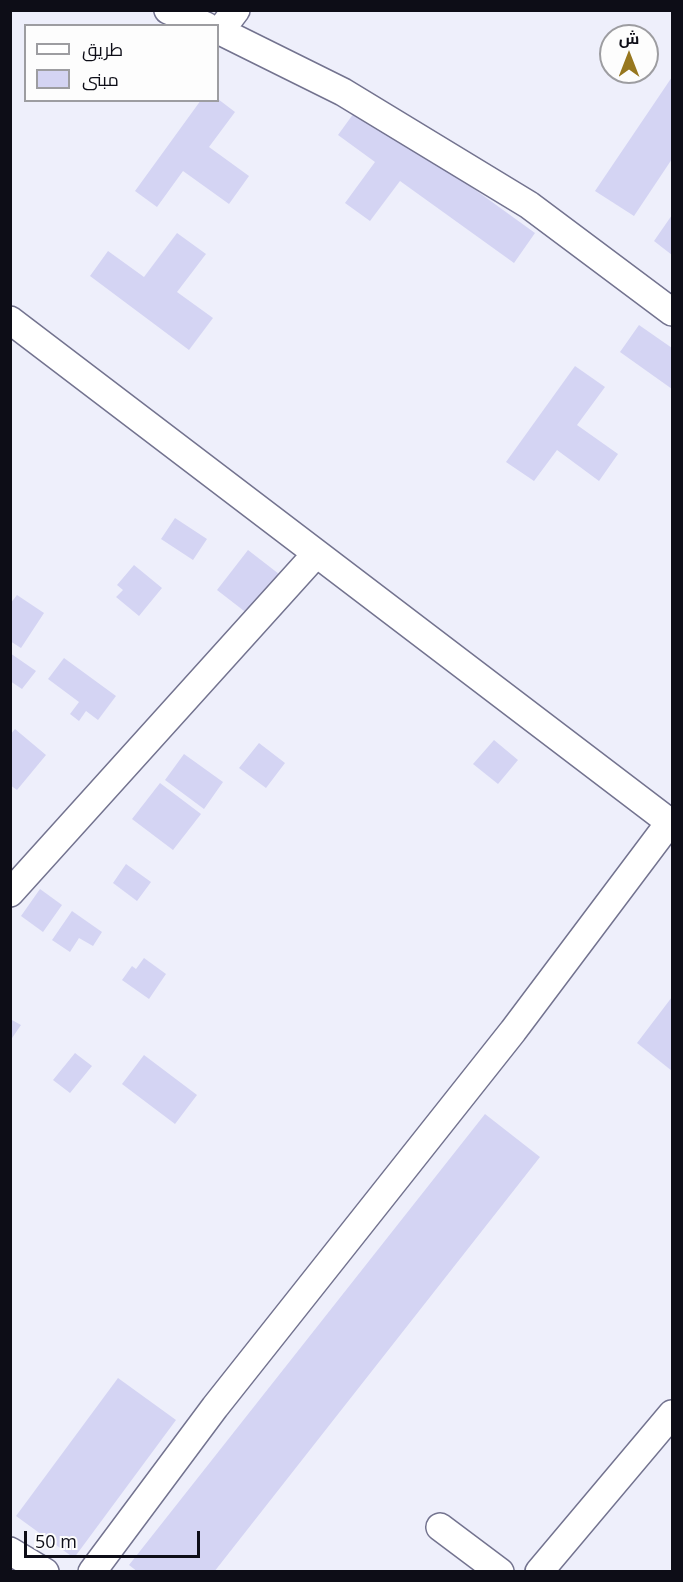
<!DOCTYPE html>
<meta charset="utf-8">
<style>
body{margin:0}
#map{position:relative;width:683px;height:1582px;overflow:hidden;background:#eeeffb;font-family:"Open Sans",Cairo,sans-serif}
canvas{display:block}
.frame{position:absolute;inset:0;border:12px solid #0d0d17;pointer-events:none}
.legend{position:absolute;left:24px;top:24px;width:195px;height:78px;box-sizing:border-box;background:#fdfdfd;border:2px solid #9d9da1;margin:0;padding:8px 10px;list-style:none;font-size:18px;color:#0d0d17}
.legend li{display:flex;align-items:center;gap:12px;height:30px}
.legend b{width:30px;border:2px solid #9d9da1}
.north{position:absolute;left:599px;top:24px;width:60px;height:60px;box-sizing:border-box;background:#fdfdfd;border:2px solid #9d9da1;border-radius:50%;rotate:0deg;font-size:16px;font-weight:700;line-height:24px;text-align:center;color:#0d0d17}
.north::after{content:'';display:block;margin:auto;width:21px;height:27px;background:#97771f;clip-path:polygon(50% 0,100% 100%,50% 72%,0 100%)}
.scale{position:absolute;left:24px;top:1531px;width:176px;height:27px;box-sizing:border-box;border:3px solid #0d0d17;border-top:0;padding-left:8px;font-size:18px;line-height:21px;white-space:nowrap;color:#0d0d17;-webkit-text-stroke:4px #fdfdfd;paint-order:stroke}
</style>
<div id="map">
<canvas width="683" height="1582"></canvas>
<div class="frame"></div>
<ul class="legend">
<li><b style="height:8px;background:#fff"></b>طريق</li>
<li><b style="height:16px;background:#d4d4f3"></b>مبنى</li>
</ul>
<div class="north">ش</div>
<div class="scale">50 m</div>
</div>
<script>
const ctx = document.querySelector('canvas').getContext('2d');
ctx.lineJoin = 'round';
function fill(path, color) { ctx.fillStyle = color; ctx.fill(path, 'evenodd'); }
function stroke(path, color, width, dash) { ctx.strokeStyle = color; ctx.lineWidth = width; ctx.lineCap = dash ? 'butt' : 'round'; ctx.setLineDash(dash || []); ctx.stroke(path); }
const building = new Path2D(`
 M 672,77 L 672,159 L 634,216 L 595,191 Z
 M 218,99 L 235,112 L 209,147 L 249,176 L 229,204 L 183,171 L 157,207 L 135,191 L 201,100 L 218,100 Z
 M 359,106 L 535,233 L 514,263 L 400,181 L 370,221 L 345,203 L 375,162 L 338,135 Z
 M 672,215 L 672,255 L 654,241 Z
 M 177,233 L 206,254 L 177,292 L 213,318 L 189,350 L 90,276 L 108,251 L 144,277 Z
 M 639,325 L 672,348 L 672,389 L 620,352 Z
 M 575,366 L 605,387 L 577,425 L 618,454 L 599,481 L 557,450 L 534,481 L 506,462 Z
 M 175,518 L 207,539 L 193,560 L 161,539 Z
 M 248,550 L 279,574 L 248,614 L 217,590 Z
 M 134,565 L 162,588 L 139,616 L 116,597 L 123,590 L 117,585 Z
 M 17,595 L 44,613 L 21,648 L 10,641 L 10,604 Z
 M 10,653 L 36,671 L 22,689 L 10,681 Z
 M 64,658 L 116,696 L 98,720 L 86,711 L 79,721 L 70,714 L 79,702 L 48,679 Z
 M 15,729 L 46,755 L 17,790 L 10,785 L 10,735 Z
 M 494,740 L 518,760 L 498,784 L 473,764 Z
 M 259,743 L 285,763 L 266,788 L 239,768 Z
 M 184,754 L 223,782 L 204,809 L 165,780 Z
 M 160,783 L 201,814 L 173,850 L 132,819 Z
 M 126,864 L 151,882 L 137,901 L 113,883 Z
 M 40,889 L 62,905 L 43,932 L 21,916 Z
 M 72,911 L 102,932 L 93,946 L 79,938 L 70,952 L 52,940 Z
 M 144,958 L 166,974 L 149,999 L 122,980 L 132,966 L 136,969 Z
 M 672,997 L 672,1071 L 637,1043 Z
 M 10,1019 L 21,1025 L 10,1041 Z
 M 75,1053 L 92,1066 L 70,1093 L 53,1080 Z
 M 144,1055 L 197,1095 L 175,1124 L 122,1084 Z
 M 485,1114 L 540,1157 L 214,1572 L 138,1572 L 129,1565 Z
 M 118,1378 L 176,1420 L 74,1558 L 16,1516 Z`);
const minor = new Path2D(`
 M 168,10 L 206,26
 M 218,30 L 343,92 L 529,205 L 672,312
 M 220,31 L 236,10
 M 10,320 L 672,824
 M 10,893 L 316,554
 M 440,1527 L 500,1572
 M 10,1551 L 45,1572
 M 92,1572 L 215,1407 L 513,1031 L 670,822
 M 539,1572 L 672,1414`);
fill(building, '#d4d4f3');
stroke(minor, '#73738f', 30);
stroke(minor, '#fff', 27);
</script>
